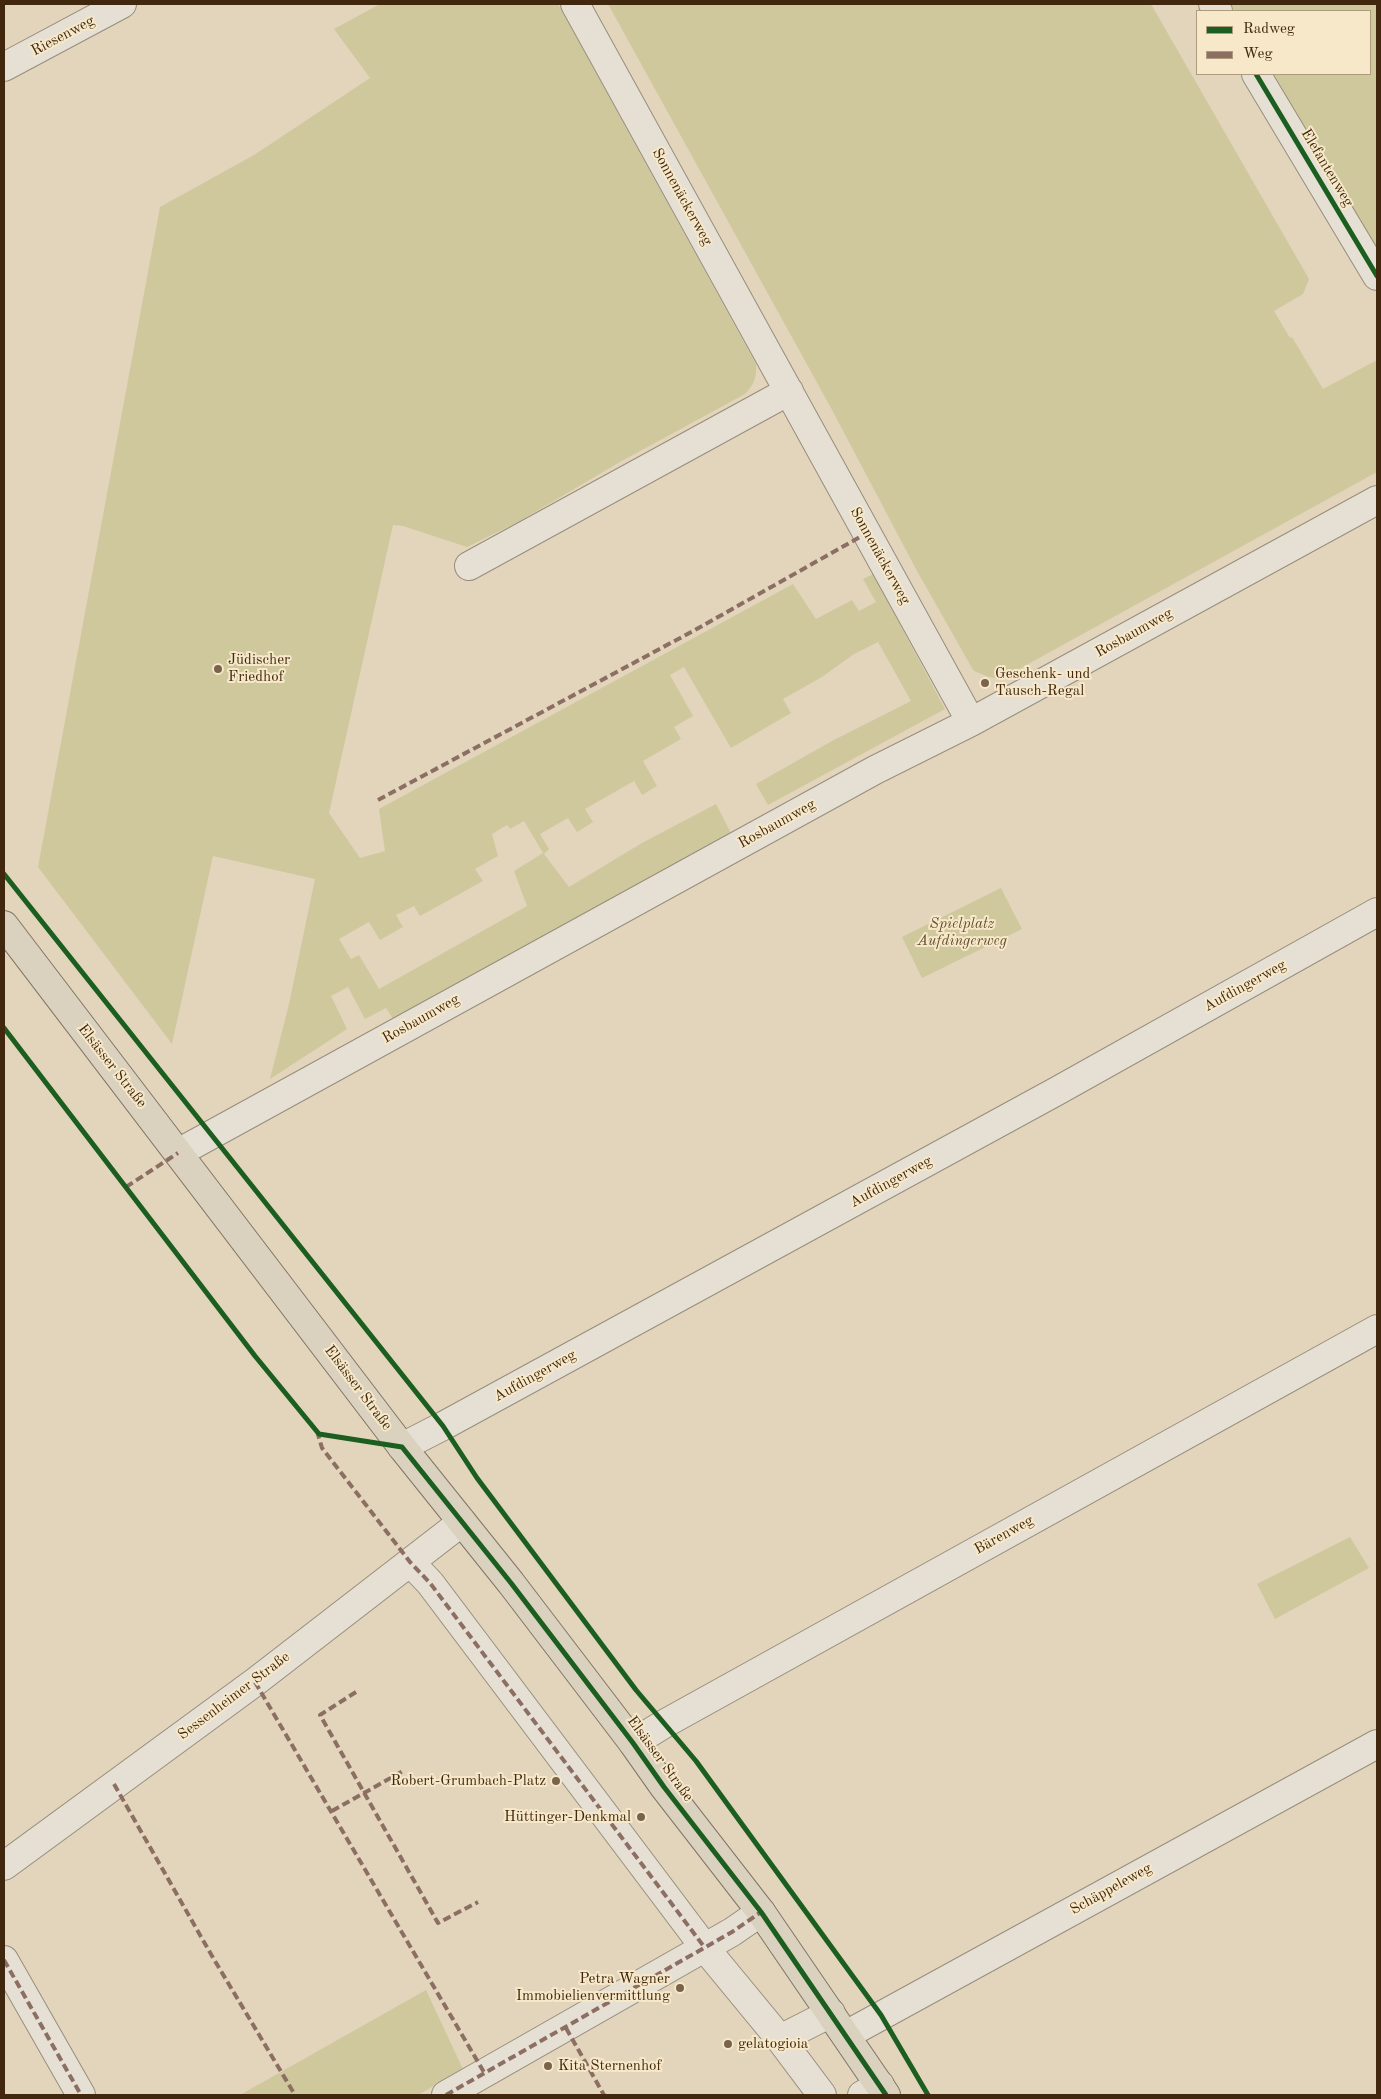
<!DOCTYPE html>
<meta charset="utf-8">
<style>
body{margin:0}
#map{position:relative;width:1381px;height:2099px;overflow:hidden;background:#e2d5bb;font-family:"Old Standard TT",serif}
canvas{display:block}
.frame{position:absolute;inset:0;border:5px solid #40270e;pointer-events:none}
.legend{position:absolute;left:1196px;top:10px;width:175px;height:65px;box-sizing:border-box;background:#f6e8c9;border:1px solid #ad9b7e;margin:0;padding:6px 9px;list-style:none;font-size:15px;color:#40270e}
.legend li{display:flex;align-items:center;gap:10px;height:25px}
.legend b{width:25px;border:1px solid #ad9b7e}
</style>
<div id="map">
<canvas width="1381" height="2099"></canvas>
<div class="frame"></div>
<ul class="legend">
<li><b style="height:6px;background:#1b5e20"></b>Radweg</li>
<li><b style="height:6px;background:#8d6e63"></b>Weg</li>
</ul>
</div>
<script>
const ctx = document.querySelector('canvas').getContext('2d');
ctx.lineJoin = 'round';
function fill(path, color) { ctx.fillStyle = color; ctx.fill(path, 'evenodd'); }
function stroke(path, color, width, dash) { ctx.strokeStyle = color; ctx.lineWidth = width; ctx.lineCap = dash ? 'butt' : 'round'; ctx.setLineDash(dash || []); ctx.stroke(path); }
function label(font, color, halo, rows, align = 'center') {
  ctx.font = font + ' "Old Standard TT",serif'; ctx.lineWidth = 4; ctx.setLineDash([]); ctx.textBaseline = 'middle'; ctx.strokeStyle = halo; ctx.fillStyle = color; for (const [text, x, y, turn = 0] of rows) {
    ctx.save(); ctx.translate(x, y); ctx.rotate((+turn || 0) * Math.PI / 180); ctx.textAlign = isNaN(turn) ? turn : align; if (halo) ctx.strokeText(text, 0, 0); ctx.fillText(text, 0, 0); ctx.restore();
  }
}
const green = new Path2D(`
 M 380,4 L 558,4 L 756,364 C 757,377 754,385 745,394 L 620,462 L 518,522 L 467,547 L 403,526 L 393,525 L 329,813 L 360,858 L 385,851 L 379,809 L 793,584 L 816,619 L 852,600 L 859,611 L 876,602 L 863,579 L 873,574 L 945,709 L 768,805 L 756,784 L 832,741 L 911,701 L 878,642 L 854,654 L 822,677 L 783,699 L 791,713 L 731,748 L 684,667 L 670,675 L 693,716 L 674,727 L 681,739 L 643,761 L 657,786 L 642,795 L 634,781 L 585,809 L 593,822 L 577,832 L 568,818 L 540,834 L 549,849 L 544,854 L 569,887 L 642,843 L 716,804 L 731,833 L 393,1019 L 386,1008 L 365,1019 L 348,987 L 331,996 L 347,1029 L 270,1079 L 289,1004 L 315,879 L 213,856 L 172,1044 L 38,867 L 160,207 L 254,155 L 370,78 L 334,29 ZM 524,821 L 543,853 L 514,871 L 527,906 L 379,989 L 359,955 L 351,959 L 339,939 L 369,922 L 380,940 L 403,927 L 396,915 L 414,906 L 420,916 L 483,881 L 475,869 L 498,856 L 492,834 L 507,825 L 510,829 Z
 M 608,4 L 1151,4 L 1309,279 L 1303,294 L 1274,311 L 1290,338 L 1292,337 L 1323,389 L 1377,360 L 1377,472 L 1001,679 L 989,677 L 974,671 L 972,668 L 917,571 L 831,408 Z
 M 1230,4 L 1377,4 L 1377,253 L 1271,74 L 1370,74 L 1370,11 L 1234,11 Z
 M 1001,888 L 1022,929 L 922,978 L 902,937 Z
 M 1350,1537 L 1369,1568 L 1275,1619 L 1257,1584 Z
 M 426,1990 L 463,2069 L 418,2095 L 240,2095 Z`);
const minor = new Path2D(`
 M 575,4 L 971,722
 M 1213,4 L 1218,11
 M 4,67 L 122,4
 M 1256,74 L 1377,276
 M 469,566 L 789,391
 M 178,1153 L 875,770 L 971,722 L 1377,500
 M 402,1447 L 443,1426 L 1057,1091 L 1377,912
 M 410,1562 L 430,1583 L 705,1948 L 780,2039 L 822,2095
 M 633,1743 L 664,1724 L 1377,1329
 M 4,1866 L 255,1682 L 462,1522
 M 4,1960 L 81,2095
 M 846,2035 L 1377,1744
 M 780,2039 L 831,2013
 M 446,2095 L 732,1932 L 761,1912
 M 862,2095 L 880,2085`);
const major = new Path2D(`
 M 4,925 L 402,1447 L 511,1583 L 633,1743 L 664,1787 L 761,1912 L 886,2095`);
const quiet = new Path2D(`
 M 378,800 L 695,630 L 867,533
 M 126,1187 L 178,1153
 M 317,1431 L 322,1448 L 410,1562 L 430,1583 L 705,1948
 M 255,1682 L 485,2074
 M 356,1692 L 320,1715 L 438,1923 L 478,1902
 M 114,1784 L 212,1956 L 295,2095
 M 332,1811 L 403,1771
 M 4,1960 L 81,2095
 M 566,2028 L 604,2095
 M 446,2095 L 732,1932 L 761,1912`);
const cycleway = new Path2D(`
 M 1256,74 L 1377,276
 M 4,874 L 443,1426 L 477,1478 L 636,1690 L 696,1761 L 881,2015 L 928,2095
 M 4,1028 L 255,1356 L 319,1434 L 402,1447 L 511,1583 L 633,1743 L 664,1787 L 761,1912 L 886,2095`);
const markers = [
 [218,669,5,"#79644b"],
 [985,683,5,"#79644b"],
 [556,1781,5,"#79644b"],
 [641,1817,5,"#79644b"],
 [680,1988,5,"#79644b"],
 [728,2044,5,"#79644b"],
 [548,2066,5,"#79644b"]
];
const streetNames = [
 ["Riesenweg",63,36,-28],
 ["Elefantenweg",1327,168,59],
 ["Sonnenäckerweg",682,197,61],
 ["Sonnenäckerweg",880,556,61],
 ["Rosbaumweg",1134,633,-29],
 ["Rosbaumweg",777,824,-29],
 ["Aufdingerweg",1245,986,-29],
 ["Rosbaumweg",421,1019,-29],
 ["Elsässer Straße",112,1066,52],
 ["Aufdingerweg",891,1182,-29],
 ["Aufdingerweg",535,1376,-29],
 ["Elsässer Straße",358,1388,53],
 ["Bärenweg",1004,1535,-29],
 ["Sessenheimer Straße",234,1696,-37],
 ["Elsässer Straße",660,1759,54],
 ["Schäppeleweg",1111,1889,-29]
];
const poiNames = [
 ["Jüdischer",228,660],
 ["Friedhof",228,677],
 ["Geschenk- und",995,674],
 ["Tausch-Regal",995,691],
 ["Robert-Grumbach-Platz",546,1781,"right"],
 ["Hüttinger-Denkmal",631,1817,"right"],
 ["Petra Wagner",670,1979,"right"],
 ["Immobielienvermittlung",670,1996,"right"],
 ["gelatogioia",738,2044],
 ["Kita Sternenhof",558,2066]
];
const parkNames = [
 ["Spielplatz",962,924],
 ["Aufdingerweg",962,941]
];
fill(green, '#d0c89d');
stroke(minor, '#978d7c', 30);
stroke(major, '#807565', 30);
stroke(minor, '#e6e0d4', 28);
stroke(major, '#dad1be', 28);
stroke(quiet, '#8d6e63', 4, [8, 4]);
stroke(cycleway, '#1b5e20', 5);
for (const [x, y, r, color] of markers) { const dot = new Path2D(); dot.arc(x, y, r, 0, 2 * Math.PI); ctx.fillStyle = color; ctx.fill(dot); stroke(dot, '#f6e8c9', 2); }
label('15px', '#40270e', '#f6e8c9', streetNames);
label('15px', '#40270e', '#f6e8c9', poiNames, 'left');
label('italic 15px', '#604d2c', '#f6e8c9', parkNames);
</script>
